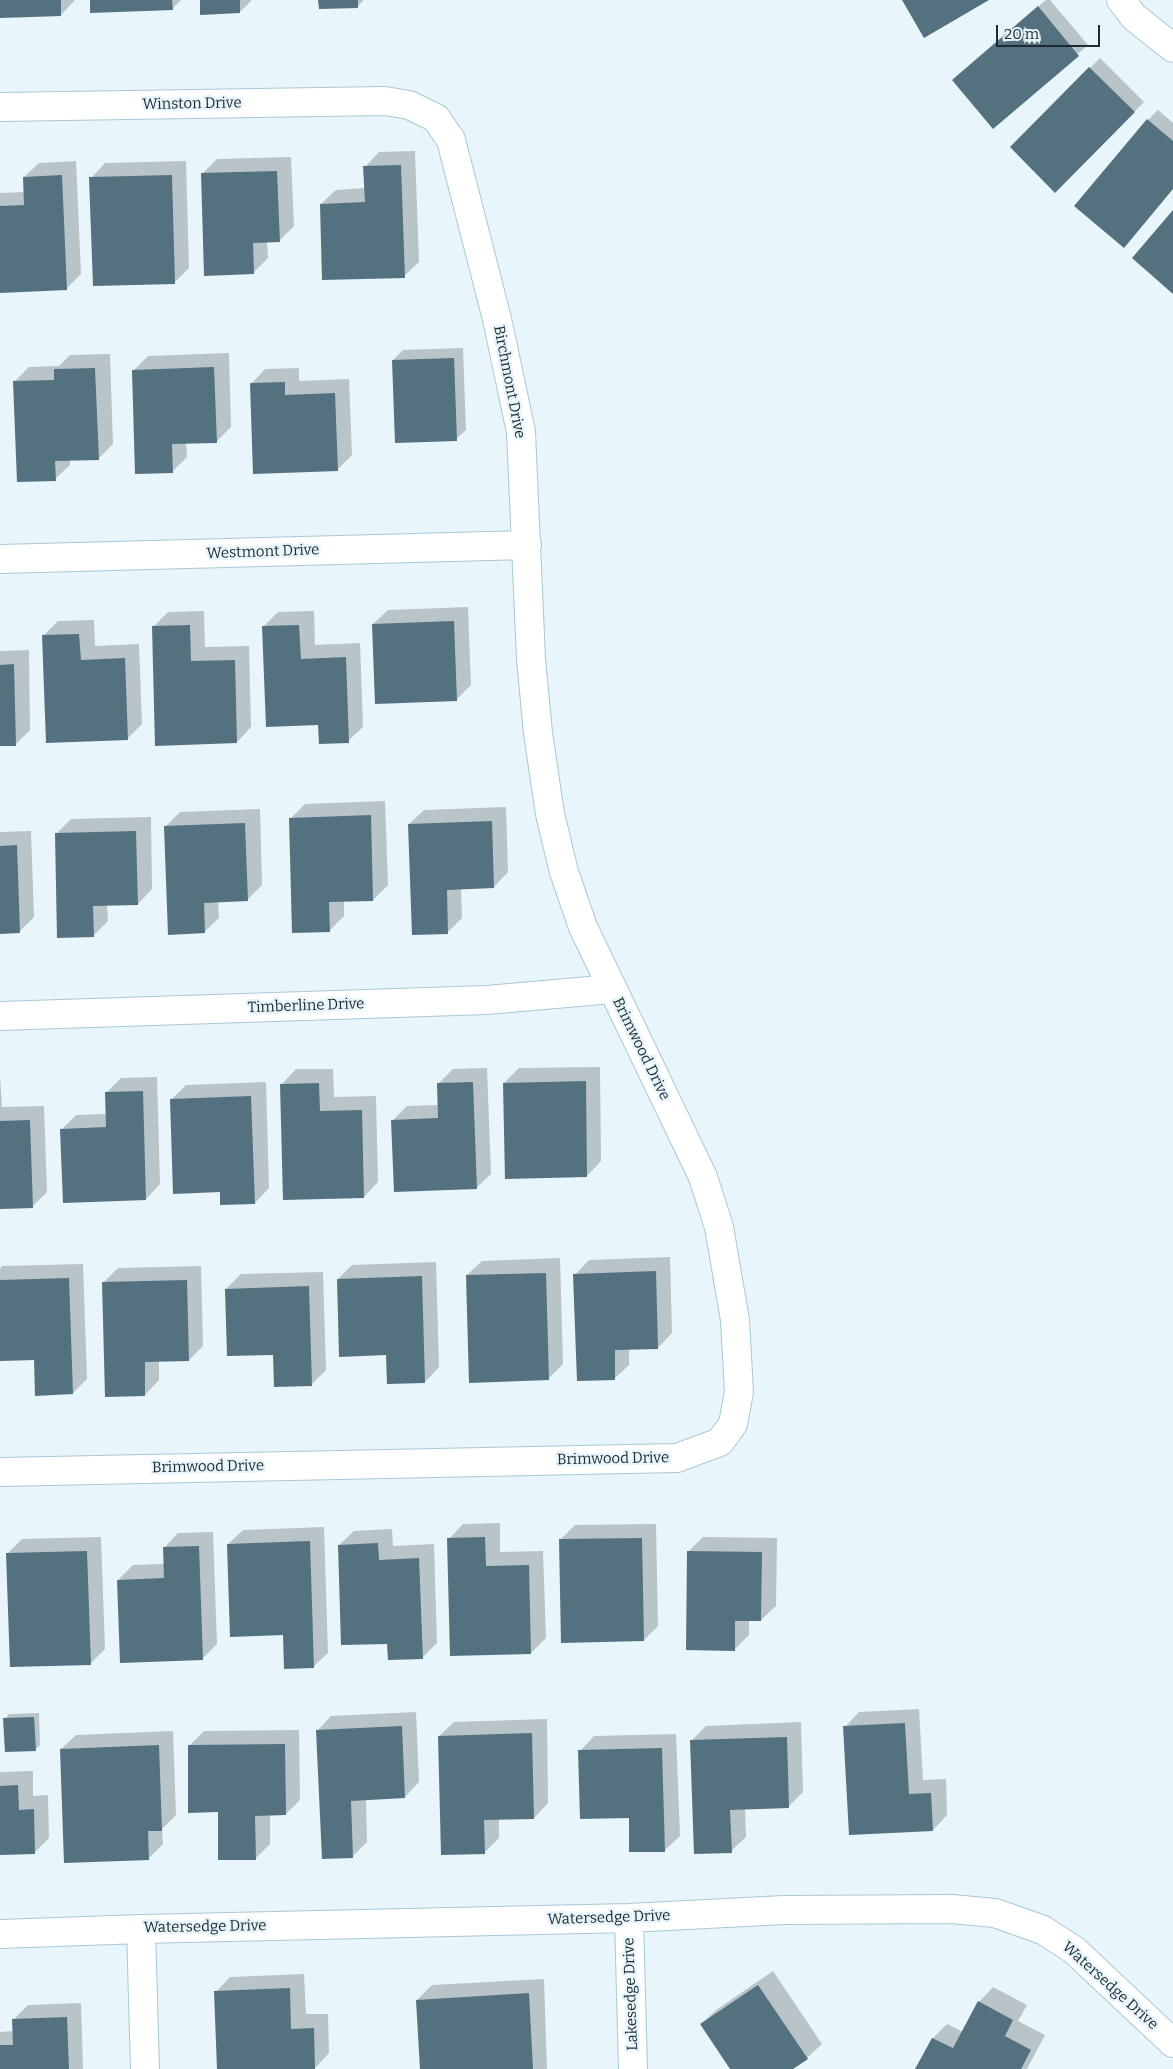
<!DOCTYPE html>
<style>
body{margin:0}
#map{position:relative;width:1173px;height:2069px;overflow:hidden;background:#e8f5fb;font-family:Bitter,serif}
canvas{display:block}
.scale{position:absolute;left:996px;top:25px;width:104px;height:22px;box-sizing:border-box;border:2px solid #1d2a2f;border-top:0;padding-left:6px;font-size:15px;line-height:18px;white-space:nowrap;color:#1d2a2f;-webkit-text-stroke:4px #e8f5fb;paint-order:stroke}
</style>
<div id="map">
<canvas width="1173" height="2069"></canvas>
<div class="scale">20 m</div>
</div>
<script>
const ctx = document.querySelector('canvas').getContext('2d');
ctx.lineJoin = 'round';
function fill(path, color) { ctx.fillStyle = color; ctx.fill(path, 'evenodd'); }
function stroke(path, color, width, dash) { ctx.strokeStyle = color; ctx.lineWidth = width; ctx.lineCap = dash ? 'butt' : 'round'; ctx.setLineDash(dash || []); ctx.stroke(path); }
function label(font, color, halo, rows, align = 'center') {
  ctx.font = font + ' Bitter,serif'; ctx.lineWidth = 5; ctx.setLineDash([]); ctx.textBaseline = 'middle'; ctx.strokeStyle = halo; ctx.fillStyle = color; for (const [text, x, y, turn = 0] of rows) {
    ctx.save(); ctx.translate(x, y); ctx.rotate((+turn || 0) * Math.PI / 180); ctx.textAlign = isNaN(turn) ? turn : align; if (halo) ctx.strokeText(text, 0, 0); ctx.fillText(text, 0, 0); ctx.restore();
  }
}
const shadow = new Path2D(`
 M 0,0 L 75,0 L 61,15 L 0,17 Z
 M 91,0 L 181,0 L 172,9 Z
 M 201,0 L 252,0 L 240,12 Z
 M 320,0 L 364,0 L 357,7 Z
 M 1046,0 L 1050,0 L 1088,45 L 994,127 L 954,80 Z
 M 1100,58 L 1144,102 L 1055,191 L 1011,147 Z
 M 1158,110 L 1173,123 L 1173,189 L 1148,120 Z
 M 415,151 L 419,262 L 404,276 L 321,204 L 336,190 L 365,188 L 365,167 L 379,152 Z
 M 291,157 L 294,226 L 279,241 L 267,241 L 268,258 L 253,273 L 202,174 L 217,159 Z
 M 76,161 L 81,274 L 66,289 L 0,292 L 0,193 L 25,192 L 24,177 L 39,163 Z
 M 186,161 L 189,268 L 175,282 L 91,178 L 105,163 Z
 M 463,348 L 466,430 L 456,439 L 393,360 L 403,350 Z
 M 229,353 L 231,427 L 217,441 L 186,443 L 187,457 L 172,472 L 133,371 L 148,356 Z
 M 110,354 L 113,444 L 98,459 L 70,460 L 70,465 L 55,479 L 14,382 L 29,367 L 59,366 L 70,355 Z
 M 299,368 L 299,381 L 349,379 L 352,455 L 337,470 L 251,384 L 265,369 Z
 M 468,607 L 471,685 L 456,700 L 373,624 L 388,610 Z
 M 204,611 L 205,647 L 249,646 L 251,727 L 237,742 L 153,627 L 168,612 Z
 M 314,611 L 315,645 L 360,643 L 363,727 L 348,741 L 320,724 L 263,627 L 278,612 Z
 M 94,620 L 95,646 L 139,644 L 142,724 L 127,739 L 43,636 L 58,621 Z
 M 29,650 L 30,730 L 15,745 L 0,745 L 0,651 Z
 M 385,801 L 388,885 L 373,900 L 344,900 L 344,916 L 329,931 L 291,818 L 305,804 Z
 M 506,807 L 508,872 L 494,887 L 461,888 L 462,918 L 448,932 L 409,824 L 424,810 Z
 M 260,809 L 262,885 L 247,900 L 218,901 L 219,918 L 204,932 L 165,827 L 180,812 Z
 M 151,817 L 152,889 L 138,904 L 107,905 L 108,921 L 93,936 L 56,834 L 71,819 Z
 M 31,831 L 34,917 L 19,932 L 0,933 L 0,832 Z
 M 600,1067 L 601,1161 L 587,1176 L 504,1083 L 519,1068 Z
 M 487,1068 L 491,1174 L 476,1188 L 393,1120 L 407,1106 L 439,1105 L 438,1084 L 453,1069 Z
 M 296,1069 L 333,1069 L 334,1097 L 376,1096 L 378,1182 L 364,1197 L 282,1084 Z
 M 0,1075 L 2,1107 L 44,1106 L 47,1192 L 32,1207 L 0,1207 Z
 M 157,1077 L 160,1184 L 146,1199 L 61,1130 L 76,1115 L 107,1114 L 106,1093 L 121,1078 Z
 M 266,1082 L 269,1188 L 255,1203 L 221,1191 L 171,1100 L 186,1085 Z
 M 670,1257 L 672,1333 L 658,1348 L 629,1349 L 629,1365 L 614,1379 L 575,1275 L 589,1260 Z
 M 560,1258 L 563,1364 L 548,1379 L 467,1275 L 482,1261 Z
 M 436,1262 L 439,1367 L 425,1382 L 338,1279 L 352,1265 Z
 M 83,1264 L 87,1379 L 73,1393 L 35,1358 L 0,1360 L 0,1269 L 2,1266 Z
 M 201,1266 L 203,1346 L 189,1360 L 159,1361 L 159,1380 L 145,1395 L 103,1283 L 118,1268 Z
 M 323,1272 L 326,1370 L 311,1385 L 274,1353 L 226,1289 L 241,1274 Z
 M 500,1523 L 500,1552 L 543,1551 L 546,1638 L 531,1653 L 449,1539 L 463,1524 Z
 M 656,1524 L 658,1626 L 644,1640 L 560,1540 L 575,1525 Z
 M 324,1527 L 328,1653 L 313,1667 L 284,1634 L 228,1544 L 243,1530 Z
 M 392,1529 L 393,1546 L 434,1544 L 437,1643 L 422,1658 L 389,1642 L 339,1545 L 354,1531 Z
 M 213,1532 L 217,1644 L 202,1659 L 118,1580 L 133,1565 L 164,1564 L 164,1548 L 178,1533 Z
 M 101,1537 L 105,1649 L 91,1663 L 7,1554 L 22,1539 Z
 M 703,1537 L 777,1538 L 776,1606 L 761,1620 L 749,1620 L 749,1635 L 734,1650 L 688,1552 Z
 M 919,1709 L 923,1780 L 946,1779 L 947,1815 L 933,1830 L 845,1727 L 859,1712 Z
 M 416,1712 L 419,1782 L 405,1797 L 366,1799 L 367,1842 L 353,1856 L 317,1731 L 331,1716 Z
 M 39,1713 L 40,1745 L 35,1750 L 5,1719 L 9,1714 Z
 M 547,1719 L 548,1803 L 534,1818 L 499,1819 L 499,1838 L 484,1853 L 439,1736 L 454,1722 Z
 M 801,1722 L 803,1792 L 789,1806 L 745,1808 L 746,1837 L 731,1851 L 692,1740 L 706,1726 Z
 M 299,1730 L 300,1800 L 286,1814 L 270,1815 L 270,1844 L 255,1859 L 219,1811 L 189,1746 L 204,1731 Z
 M 173,1731 L 176,1815 L 162,1829 L 163,1844 L 148,1859 L 61,1749 L 76,1735 Z
 M 676,1734 L 680,1836 L 665,1850 L 630,1816 L 580,1751 L 594,1736 Z
 M 33,1771 L 33,1796 L 48,1795 L 49,1838 L 35,1852 L 0,1854 L 0,1772 Z
 M 773,1971 L 822,2044 L 807,2058 L 791,2069 L 730,2069 L 731,2068 L 701,2024 L 716,2010 Z
 M 304,1974 L 306,2014 L 328,2014 L 329,2053 L 315,2068 L 218,2069 L 216,1992 L 230,1977 Z
 M 544,1979 L 547,2069 L 421,2069 L 417,2000 L 432,1985 Z
 M 993,1987 L 1027,2005 L 1018,2021 L 1045,2035 L 1027,2069 L 917,2069 L 933,2038 L 947,2024 L 963,2032 L 979,2002 Z
 M 81,2003 L 83,2069 L 0,2069 L 0,2032 L 14,2031 L 14,2019 L 28,2005 Z`);
const building = new Path2D(`
 M 0,0 L 61,0 L 61,16 L 0,18 Z
 M 90,0 L 172,0 L 173,10 L 90,13 Z
 M 200,0 L 240,0 L 240,13 L 200,15 Z
 M 318,0 L 358,0 L 358,8 L 319,9 Z
 M 902,0 L 989,0 L 924,38 Z
 M 1038,6 L 1079,56 L 993,129 L 952,80 Z
 M 1089,67 L 1135,112 L 1055,193 L 1010,147 Z
 M 1147,119 L 1173,141 L 1173,189 L 1124,248 L 1074,206 Z
 M 401,165 L 405,278 L 322,280 L 320,204 L 365,202 L 363,166 Z
 M 277,171 L 280,242 L 253,243 L 254,274 L 204,276 L 201,173 Z
 M 62,175 L 67,290 L 0,293 L 0,206 L 24,205 L 23,177 Z
 M 172,175 L 175,284 L 93,286 L 89,177 Z
 M 1173,210 L 1173,294 L 1132,258 Z
 M 454,358 L 457,441 L 395,443 L 392,360 Z
 M 214,367 L 217,443 L 172,444 L 173,473 L 135,474 L 132,370 Z
 M 95,368 L 99,460 L 55,461 L 56,481 L 17,482 L 13,381 L 54,380 L 54,369 Z
 M 285,382 L 285,395 L 335,393 L 338,471 L 253,474 L 250,383 Z
 M 454,621 L 457,701 L 375,704 L 372,624 Z
 M 190,625 L 191,661 L 235,660 L 237,743 L 155,746 L 152,626 Z
 M 299,625 L 301,659 L 346,657 L 349,743 L 319,744 L 318,725 L 266,727 L 262,626 Z
 M 79,634 L 81,660 L 125,658 L 128,740 L 46,743 L 42,635 Z
 M 14,664 L 16,746 L 0,746 L 0,665 Z
 M 371,815 L 373,901 L 329,902 L 330,932 L 292,933 L 289,818 Z
 M 492,821 L 494,888 L 447,890 L 448,934 L 412,935 L 408,824 Z
 M 245,823 L 248,901 L 204,903 L 205,933 L 168,935 L 164,826 Z
 M 136,831 L 138,905 L 93,906 L 94,937 L 57,938 L 55,833 Z
 M 17,845 L 20,933 L 0,934 L 0,846 Z
 M 586,1081 L 587,1177 L 505,1179 L 503,1083 Z
 M 473,1082 L 477,1189 L 394,1192 L 391,1120 L 438,1118 L 437,1083 Z
 M 319,1083 L 320,1111 L 362,1110 L 364,1198 L 283,1200 L 280,1084 Z
 M 143,1091 L 146,1200 L 63,1203 L 60,1129 L 106,1127 L 105,1092 Z
 M 251,1096 L 255,1204 L 220,1205 L 220,1192 L 173,1194 L 170,1099 Z
 M 30,1120 L 33,1208 L 0,1209 L 0,1121 Z
 M 656,1271 L 658,1349 L 615,1350 L 615,1380 L 577,1381 L 573,1274 Z
 M 546,1273 L 549,1380 L 469,1383 L 466,1275 Z
 M 422,1276 L 425,1383 L 387,1384 L 386,1355 L 339,1357 L 337,1279 Z
 M 69,1278 L 73,1394 L 35,1396 L 34,1360 L 0,1361 L 0,1280 Z
 M 187,1280 L 189,1361 L 145,1362 L 145,1396 L 105,1397 L 102,1282 Z
 M 309,1286 L 312,1386 L 274,1387 L 273,1355 L 227,1356 L 225,1289 Z
 M 485,1537 L 486,1566 L 529,1565 L 531,1654 L 450,1656 L 447,1538 Z
 M 642,1538 L 644,1641 L 561,1643 L 559,1539 Z
 M 310,1541 L 314,1668 L 284,1669 L 283,1635 L 230,1637 L 227,1544 Z
 M 378,1543 L 379,1560 L 419,1558 L 423,1659 L 388,1660 L 387,1644 L 341,1645 L 338,1545 Z
 M 199,1546 L 203,1660 L 120,1663 L 117,1580 L 164,1578 L 163,1547 Z
 M 87,1551 L 91,1665 L 10,1667 L 6,1553 Z
 M 687,1551 L 762,1552 L 761,1621 L 735,1621 L 735,1651 L 686,1650 Z
 M 34,1717 L 36,1751 L 5,1752 L 3,1718 Z
 M 905,1723 L 909,1794 L 931,1793 L 933,1831 L 849,1835 L 843,1726 Z
 M 402,1726 L 405,1798 L 351,1801 L 353,1858 L 322,1859 L 316,1730 Z
 M 532,1733 L 534,1819 L 484,1820 L 485,1854 L 441,1855 L 438,1736 Z
 M 787,1737 L 789,1808 L 730,1810 L 732,1853 L 694,1854 L 690,1740 Z
 M 285,1744 L 286,1815 L 255,1816 L 256,1860 L 218,1860 L 218,1812 L 188,1813 L 188,1745 Z
 M 159,1745 L 162,1831 L 148,1831 L 149,1860 L 64,1863 L 60,1749 Z
 M 662,1748 L 665,1852 L 629,1852 L 629,1818 L 580,1819 L 578,1750 Z
 M 18,1785 L 19,1810 L 34,1809 L 35,1854 L 0,1855 L 0,1786 Z
 M 758,1985 L 808,2059 L 793,2069 L 730,2069 L 700,2024 Z
 M 290,1988 L 291,2029 L 314,2028 L 315,2069 L 217,2069 L 214,1991 Z
 M 529,1993 L 533,2069 L 420,2069 L 416,2000 Z
 M 978,2001 L 1013,2020 L 1005,2036 L 1031,2050 L 1021,2069 L 915,2069 L 932,2038 L 953,2048 Z
 M 67,2017 L 69,2069 L 0,2069 L 0,2045 L 13,2045 L 12,2019 Z`);
const street = new Path2D(`
 M 1121,0 L 1134,17 L 1173,48
 M 0,107 L 385,101 L 409,105 L 436,118 L 451,140 L 497,319 L 521,432 L 531,659 L 538,733 L 550,814 L 564,872 L 583,927 L 703,1177 L 719,1227 L 735,1320 L 739,1392 L 733,1424 L 720,1442 L 677,1458 L 0,1472
 M 0,559 L 527,545
 M 0,1016 L 487,1000 L 612,989
 M 629,1918 L 633,2069
 M 141,1929 L 145,2069
 M 0,1934 L 141,1929 L 629,1918 L 784,1910 L 952,1909 L 995,1913 L 1043,1930 L 1074,1950 L 1173,2043`);
const streetNames = [
 ["Winston Drive",192,104,-1],
 ["Birchmont Drive",509,382,79],
 ["Westmont Drive",263,552,-2],
 ["Timberline Drive",306,1006,-2],
 ["Brimwood Drive",641,1049,64],
 ["Brimwood Drive",613,1459,-1],
 ["Brimwood Drive",208,1467,-1],
 ["Watersedge Drive",609,1918,-2],
 ["Watersedge Drive",205,1927,-1],
 ["Watersedge Drive",1110,1986,42],
 ["Lakesedge Drive",631,1994,-92]
];
fill(shadow, '#0003');
fill(building, '#53717e');
stroke(street, '#a8c8d7', 30);
stroke(street, '#fff', 28);
label('15px', '#1d2a2f', '#e8f5fb', streetNames);
</script>
